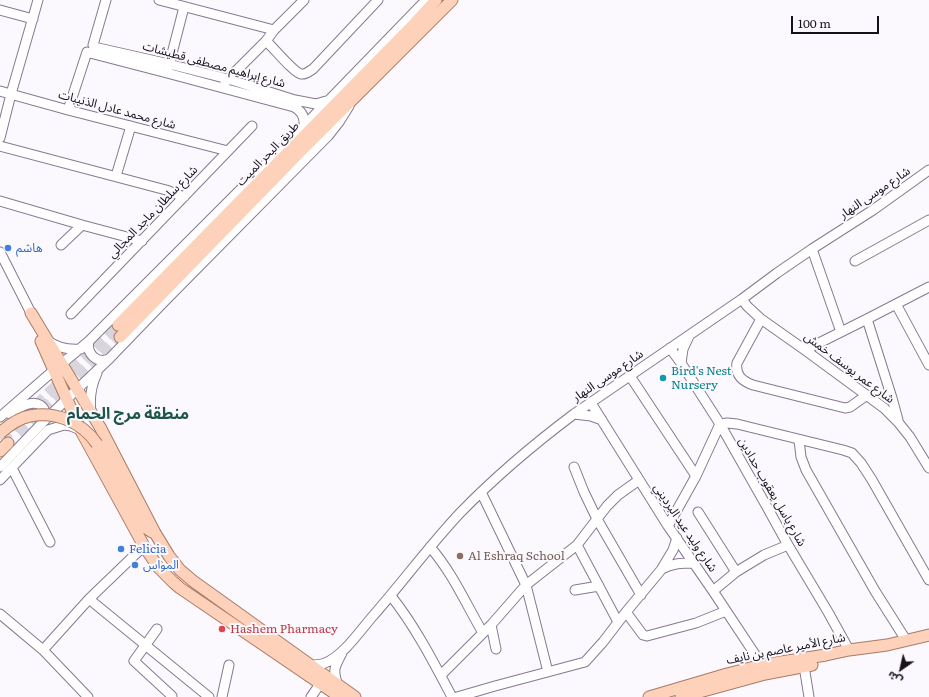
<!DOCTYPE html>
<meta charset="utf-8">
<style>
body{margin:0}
#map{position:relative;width:929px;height:697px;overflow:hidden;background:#fbf8fe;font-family:Literata,"Noto Sans Arabic",serif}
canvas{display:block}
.north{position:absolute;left:881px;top:649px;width:40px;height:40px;-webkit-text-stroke:3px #fbf8fe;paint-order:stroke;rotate:214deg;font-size:11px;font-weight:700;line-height:16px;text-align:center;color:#17111b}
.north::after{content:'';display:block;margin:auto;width:14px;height:18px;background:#17111b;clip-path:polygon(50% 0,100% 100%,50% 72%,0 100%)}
.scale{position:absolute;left:791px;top:16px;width:88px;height:18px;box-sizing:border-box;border:2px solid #17111b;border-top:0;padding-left:5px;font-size:12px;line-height:14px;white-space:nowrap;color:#17111b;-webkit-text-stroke:3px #fbf8fe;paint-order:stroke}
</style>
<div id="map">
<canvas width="929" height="697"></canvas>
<div class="north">ش</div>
<div class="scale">100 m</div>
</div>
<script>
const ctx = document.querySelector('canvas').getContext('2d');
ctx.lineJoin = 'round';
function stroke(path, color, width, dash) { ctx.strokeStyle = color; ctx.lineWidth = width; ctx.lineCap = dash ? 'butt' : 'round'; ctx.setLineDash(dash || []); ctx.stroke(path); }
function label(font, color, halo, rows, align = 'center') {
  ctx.font = font + ' Literata,"Noto Sans Arabic",serif'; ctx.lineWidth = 4; ctx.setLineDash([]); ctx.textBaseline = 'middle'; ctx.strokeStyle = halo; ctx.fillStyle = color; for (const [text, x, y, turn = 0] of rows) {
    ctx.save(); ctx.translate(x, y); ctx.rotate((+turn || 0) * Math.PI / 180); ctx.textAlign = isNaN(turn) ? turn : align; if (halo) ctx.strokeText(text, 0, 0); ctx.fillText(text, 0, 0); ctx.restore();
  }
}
const majorTunnel = new Path2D(`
 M 18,433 L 120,337
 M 1,440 L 118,325`);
const minor = new Path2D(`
 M 159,0 L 274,30
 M 0,10 L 33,19
 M 266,41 C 273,47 293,72 301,74 C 306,75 309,71 313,69 L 378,0
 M 93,45 L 106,0
 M 94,47 L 169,64 L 228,79 L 295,100 L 316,104 L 326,101
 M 90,53 L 167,73 L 294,107 C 302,111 305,117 304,126
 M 168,69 L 184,7
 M 225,83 L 228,79 L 266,41 L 274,30 L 304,0
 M 0,91 L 68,110 L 228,151
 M 68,110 L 87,52
 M 0,138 L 11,94 L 38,0
 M 0,146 L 166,190 L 184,197
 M 116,176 L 131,126
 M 0,201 L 82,225 L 142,241
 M 61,245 L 82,225
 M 812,249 L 841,332
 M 0,252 L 31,313
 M 855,261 L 929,220
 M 742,299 L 747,306 L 761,319 L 805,350 L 884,408 L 898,422 L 910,437 L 929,468
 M 896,304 L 929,365
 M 71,314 L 252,126
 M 761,319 L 737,363 C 735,375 742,381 753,385 L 845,408 L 850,407 L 867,395
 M 867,319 L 892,398 L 898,420
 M 47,340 C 57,348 69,350 81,349
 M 89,341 C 86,354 97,364 109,359
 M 670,348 L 681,363 L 720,424 L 767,507 L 788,545 L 828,612 L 849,650
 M 805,350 L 867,319 L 929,287
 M 681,363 L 683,349 L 689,336
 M 630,376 L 696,476
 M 591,403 L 668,526 L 713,591 L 762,665
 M 91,412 C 89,397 91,386 97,373
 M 10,414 C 18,409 31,399 40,405 C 45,408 46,414 45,420
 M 574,414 L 591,416 L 602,420
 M 0,417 L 53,371 L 89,341 L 304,126 L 426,0
 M 799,440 L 801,457 L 806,470 L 875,591 L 906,640
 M 0,467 L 45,420 L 110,358 L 163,303 L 328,136 L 339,122 L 349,106
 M 574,467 L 584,492 L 597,519 L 641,595
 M 12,468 L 50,542
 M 0,480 L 48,430 L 64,425 L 71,426 L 78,429
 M 481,492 L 526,585 L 548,672
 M 698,512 L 736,572
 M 668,526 L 696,476 L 720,424 L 727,423 L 737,424 L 843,450 L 852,453 L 861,463 L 872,480 L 929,580
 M 577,545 L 618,622
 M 430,547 C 452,572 466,604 483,633
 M 662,569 C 672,563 683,563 694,563
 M 575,590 L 599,586
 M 713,591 L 736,572 L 764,555 L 788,545
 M 391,596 C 415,626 434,663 452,697
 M 89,599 L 209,697
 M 626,612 L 643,635 L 647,636 L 696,623 L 726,611
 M 0,614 L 43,650 L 88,697
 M 491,625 L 496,649
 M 157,629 L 134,661 L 172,696
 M 43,650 L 89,599 L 144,546
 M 310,665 C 315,665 320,665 325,663 C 343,656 360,631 372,617 C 402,583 429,546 460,513 C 495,477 534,444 574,414 L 742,299 L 777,273 L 812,249 L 873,210 L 929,170
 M 804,666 L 809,697
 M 441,675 L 491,625 L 526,585 L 577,545 L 607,506 L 618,495 L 639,480
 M 338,685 C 332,670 335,666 342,653
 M 222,697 L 229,665
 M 311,697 L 320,684
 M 457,697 L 495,686 L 585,662 L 603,642 L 626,612 L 661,570 L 673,550 L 677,538`);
const major = new Path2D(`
 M 31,313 L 100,427 L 155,533 L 169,556 L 180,570 L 193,581 L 355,697
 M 118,325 L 414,24 L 436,0
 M 120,337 L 304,148 L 452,0
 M 41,341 L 80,429 L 144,546 L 158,567 L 173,582 L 180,588 L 340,697
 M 97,444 L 124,490 L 139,520 L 143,526 L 152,532
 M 0,451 L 8,443
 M 649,697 L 727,674 L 762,665 L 826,655 L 849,650 L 887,645 L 929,635
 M 681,697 L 765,674 L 812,665`);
const majorBridge = new Path2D(`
 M 0,433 C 8,426 19,418 30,416 C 56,411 82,422 97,444`);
const markers = [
 [8,248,4,"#3f7fe0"],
 [663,378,4,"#0f9aa8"],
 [121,549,4,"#3f7fe0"],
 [460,556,4,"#8d6e63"],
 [135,565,4,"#3f7fe0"],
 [222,629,4,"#e0444e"]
];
const streetNames = [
 ["شارع إبراهيم مصطفى قطيشات",214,65,15],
 ["شارع محمد عادل الذنيبات",117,110,15],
 ["طريق البحر الميت",268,154,-46],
 ["شارع موسى النهار",875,193,-34],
 ["شارع سلطان ماجد المجالي",153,212,-46],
 ["شارع عمر يوسف خمش",849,368,37],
 ["شارع موسى النهار",608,376,-34],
 ["شارع باسل يعقوب حدادين",772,492,60],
 ["شارع وليد عيد البرديني",685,528,56],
 ["شارع الأمير عاصم بن نايف",786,649,-11]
];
const shopNames = [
 ["هاشم",16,248],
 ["Felicia",129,549],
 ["المواس",143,565]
];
const cultureNames = [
 ["Bird's Nest",671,371],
 ["Nursery",671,385]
];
const educationNames = [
 ["Al Eshraq School",468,556]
];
const healthNames = [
 ["Hashem Pharmacy",230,629]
];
const districtNames = [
 ["منطقة مرج الحمام",128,414]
];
stroke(majorTunnel, '#d9d5dc', 11, [11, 5.5]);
stroke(minor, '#877992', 11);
stroke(major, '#ab7a64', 13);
stroke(minor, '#fff', 9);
stroke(major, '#fdd1ba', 11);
stroke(majorBridge, '#ab7a64', 13, []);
stroke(majorBridge, '#fdd1ba', 11);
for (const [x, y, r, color] of markers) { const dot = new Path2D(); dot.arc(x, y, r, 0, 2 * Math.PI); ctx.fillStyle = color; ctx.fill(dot); stroke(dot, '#fbf8fe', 1.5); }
label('12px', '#17111b', '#fbf8fe', streetNames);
label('12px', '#366cbe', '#fbf8fe', shopNames, 'left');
label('12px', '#0d838f', '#fbf8fe', cultureNames, 'left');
label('12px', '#785e54', '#fbf8fe', educationNames, 'left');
label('12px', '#be3a42', '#fbf8fe', healthNames, 'left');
label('bold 16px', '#1e554b', '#fbf8fe', districtNames);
</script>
